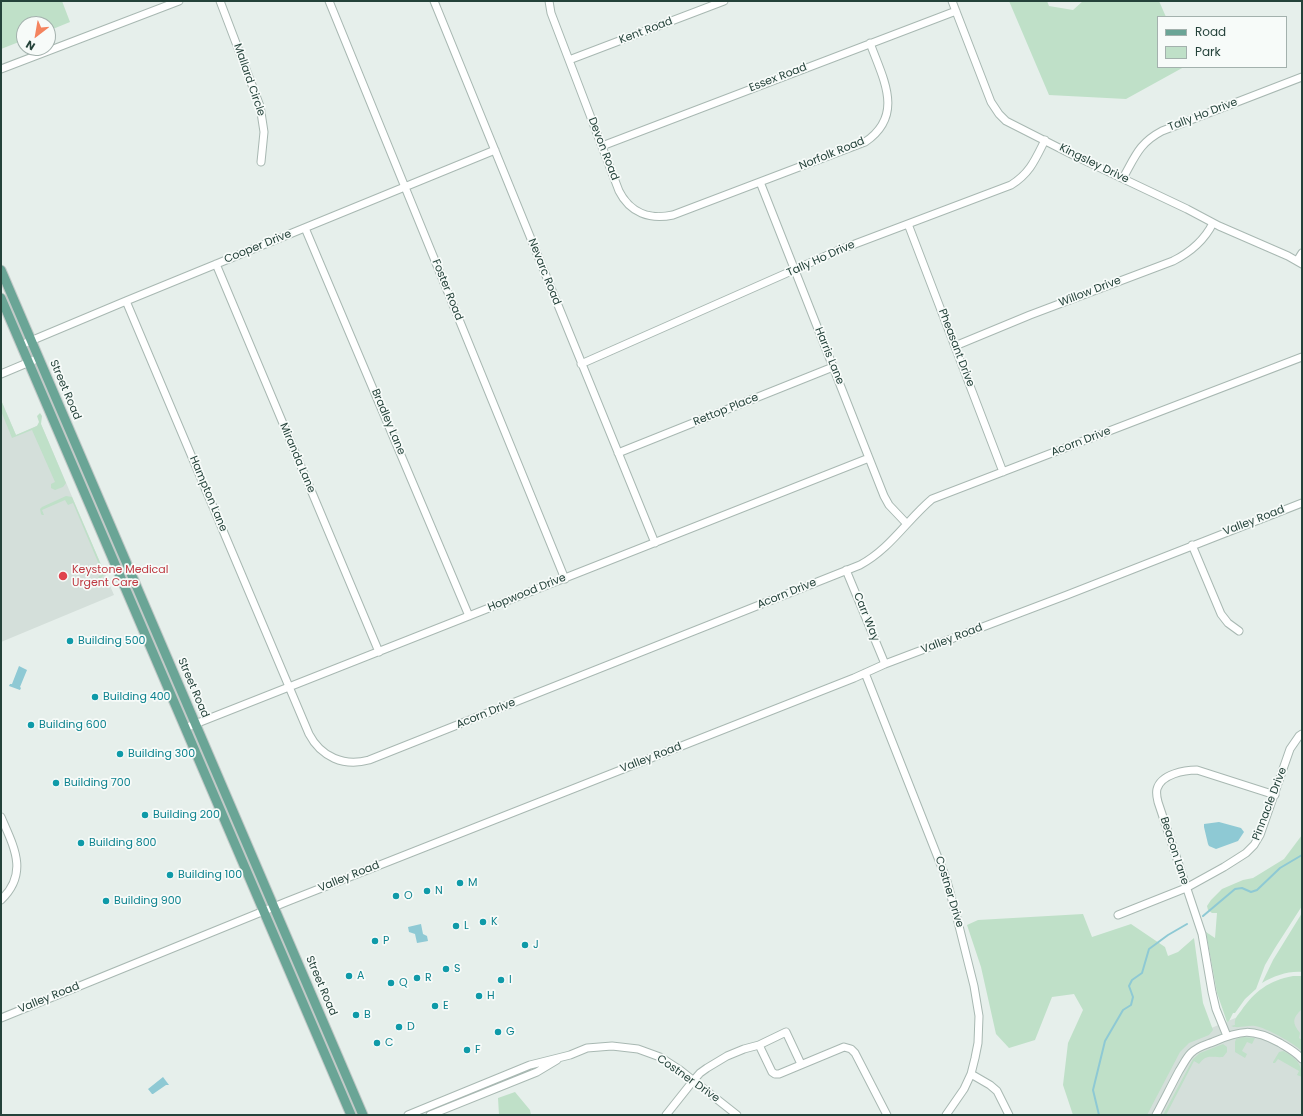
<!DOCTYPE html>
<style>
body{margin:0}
#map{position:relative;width:1303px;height:1116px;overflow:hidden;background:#e6efeb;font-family:Poppins,sans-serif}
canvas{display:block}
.frame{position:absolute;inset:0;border:2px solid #24423a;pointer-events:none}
.legend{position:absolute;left:1157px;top:16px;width:130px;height:52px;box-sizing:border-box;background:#f7fbf9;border:1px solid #a3b1ad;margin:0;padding:5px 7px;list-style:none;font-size:12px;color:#24423a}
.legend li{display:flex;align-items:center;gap:8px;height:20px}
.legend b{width:20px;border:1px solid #a3b1ad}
.north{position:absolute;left:16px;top:16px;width:40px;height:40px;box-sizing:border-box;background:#f7fbf9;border:1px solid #a3b1ad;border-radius:50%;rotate:211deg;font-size:11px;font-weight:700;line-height:16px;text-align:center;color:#24423a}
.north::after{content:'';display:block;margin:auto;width:14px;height:18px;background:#f4845f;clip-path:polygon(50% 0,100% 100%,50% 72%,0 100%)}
</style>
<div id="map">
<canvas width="1303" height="1116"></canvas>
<div class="frame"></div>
<ul class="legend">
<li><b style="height:5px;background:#6aa596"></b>Road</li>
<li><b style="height:11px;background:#bfe0c8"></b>Park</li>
</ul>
<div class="north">N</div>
</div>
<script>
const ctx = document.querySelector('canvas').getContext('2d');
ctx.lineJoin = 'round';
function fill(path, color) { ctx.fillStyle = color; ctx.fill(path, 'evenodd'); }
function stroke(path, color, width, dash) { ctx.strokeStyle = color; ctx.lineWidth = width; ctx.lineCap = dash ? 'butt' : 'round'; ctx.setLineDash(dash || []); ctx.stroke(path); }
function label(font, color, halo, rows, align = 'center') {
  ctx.font = font + ' Poppins,sans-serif'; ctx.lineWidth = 3.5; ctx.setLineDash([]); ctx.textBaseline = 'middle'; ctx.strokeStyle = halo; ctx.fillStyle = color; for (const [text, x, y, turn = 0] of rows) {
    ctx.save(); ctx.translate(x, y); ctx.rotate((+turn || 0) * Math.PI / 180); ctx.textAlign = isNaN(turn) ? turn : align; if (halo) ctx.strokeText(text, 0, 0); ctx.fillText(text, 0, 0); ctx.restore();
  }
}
const built = new Path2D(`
 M 1,400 L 16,435 L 41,424 L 114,595 L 1,642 Z
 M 1302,990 L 1302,1115 L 1132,1115 L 1166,1047 Z`);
const green = new Path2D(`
 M 1,1 L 62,1 L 70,22 L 48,31 L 48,24 L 24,24 L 24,40 L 1,49 Z
 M 1009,1 L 1047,1 L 1049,6 L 1073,10 L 1083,1 L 1159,1 L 1166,17 L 1158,17 L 1158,67 L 1184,67 L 1126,99 L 1049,95 Z
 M 1,400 L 16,435 L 37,426 L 39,422 L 37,416 L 40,413 L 42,416 L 41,424 L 66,483 L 63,487 L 55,490 L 51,488 L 51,484 L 55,482 L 32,430 L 12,438 L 1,411 Z
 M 66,496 L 72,497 L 105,574 L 101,578 L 99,578 L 98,577 L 103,574 L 73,503 L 68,505 L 65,500 L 42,510 L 44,515 L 42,515 L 41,514 L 40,509 L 42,507 Z
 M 1302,835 L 1302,906 L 1275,948 L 1265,965 L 1256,989 L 1245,999 L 1235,1013 L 1233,1013 L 1229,1021 L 1227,1022 L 1217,993 L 1206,932 L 1215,938 L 1217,913 L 1212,913 L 1208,910 L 1207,906 L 1211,900 L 1222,889 L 1243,880 L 1253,878 L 1284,859 Z
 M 1302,913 L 1302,972 C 1288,971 1274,976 1262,983 L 1273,960 Z
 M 1083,914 L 1092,937 L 1131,924 L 1165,947 L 1168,956 L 1178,952 L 1194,938 L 1203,1003 L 1213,1030 L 1209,1035 L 1189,1043 L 1180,1052 L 1147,1115 L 1073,1115 L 1063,1085 L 1068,1043 L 1083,1010 L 1074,994 L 1052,997 L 1035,1040 L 1009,1048 L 996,1034 L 981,967 L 967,925 L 978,920 Z
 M 1293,976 L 1302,976 L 1302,1009 C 1292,1018 1292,1023 1300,1033 L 1299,1038 L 1302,1040 L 1302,1051 C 1293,1043 1267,1028 1255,1026 C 1247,1025 1238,1029 1231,1026 L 1235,1025 C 1234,1019 1237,1016 1241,1011 C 1255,991 1268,981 1293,976 Z
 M 1243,1037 L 1255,1038 L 1252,1044 L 1247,1042 L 1242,1051 L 1247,1054 L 1245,1058 L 1235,1052 L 1235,1042 L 1236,1039 Z
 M 1223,1044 L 1227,1047 L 1227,1052 L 1223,1057 C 1212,1058 1207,1053 1199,1064 L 1194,1061 L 1166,1115 L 1163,1115 L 1193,1059 L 1200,1053 Z
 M 1283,1051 C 1295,1057 1302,1063 1302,1077 L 1297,1075 L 1299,1071 L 1278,1059 L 1275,1063 L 1273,1063 L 1273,1062 L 1279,1052 Z
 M 515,1092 L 530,1110 L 531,1115 L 499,1115 L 498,1098 Z`);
const water = new Path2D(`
 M 19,666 L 27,670 L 20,687 L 21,688 L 20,690 L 9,686 L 10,684 L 12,684 Z
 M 1219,822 L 1241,828 L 1244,832 L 1238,841 L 1216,849 L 1209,846 L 1208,844 L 1204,827 L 1204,824 Z
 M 421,924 L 423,934 L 427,936 L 428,941 L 417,943 L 415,934 L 409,932 L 408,927 Z
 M 163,1077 L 169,1085 L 166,1085 L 153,1094 L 152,1094 L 148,1089 Z`);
const stream = new Path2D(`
 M 1203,916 L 1235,889 L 1242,888 L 1251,892 L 1257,890 L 1280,868 L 1302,855
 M 1099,1115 L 1093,1090 L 1105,1041 L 1123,1010 L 1131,1005 L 1133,997 L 1129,986 L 1132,980 L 1142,973 L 1149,949 L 1168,935 L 1187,924`);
const minor = new Path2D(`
 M 220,1 L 260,106 L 264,132 L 261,162
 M 329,1 L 565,579
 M 434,1 L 655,543
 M 549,1 L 551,13 L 619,191 C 630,213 650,220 673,215 L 865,142 C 905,115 883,79 870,43
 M 952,1 L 991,102 L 999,114 L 1006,121 L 1073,155 L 1187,209 L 1219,226 L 1288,256 L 1302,264
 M 569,60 L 724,1
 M 1,69 L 179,1
 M 602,146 L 956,11
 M 1123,178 C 1135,157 1139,143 1162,131 L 1302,77
 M 760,182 L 884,496 L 889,505 L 907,524
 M 908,224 L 1003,472
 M 305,228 L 469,616
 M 1297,261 L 1302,253
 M 216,264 L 379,652
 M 126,301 L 309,734 C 321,757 344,767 369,760 L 860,565 C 890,549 907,520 932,499 L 1302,357
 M 21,345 L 126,301 L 495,150
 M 955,346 L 1030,315 L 1173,261 C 1191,252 1204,241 1213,223
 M 581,364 L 839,250 L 1011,185 C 1030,173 1035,160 1045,140
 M 1,374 L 39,358
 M 618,453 L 833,367
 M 1192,545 L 1221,614 L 1228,623 L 1239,631
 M 846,570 L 885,664
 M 865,673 L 946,878 L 957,918 L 974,986 L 979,1016 L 978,1043 L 975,1058 L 971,1074 L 964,1089 L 946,1115
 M 185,728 L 869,458
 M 1,817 C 14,847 29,873 1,900
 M 1118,915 L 1186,888 L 1224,867 L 1246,853 L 1254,845 L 1260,835 L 1290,749 L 1299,736 L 1302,734
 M 1,1018 L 286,902 L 854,678 L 885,664 L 1067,595 L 1302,503
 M 1227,1036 L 1216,1009 L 1212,992 L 1202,934 L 1158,802 C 1157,798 1156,793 1157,789 C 1161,774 1185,770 1197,770 L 1275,795
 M 759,1045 L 772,1072 L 775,1074 L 779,1074 L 844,1047 L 851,1049 L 855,1053 L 887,1115
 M 971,1074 L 990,1085 L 997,1091 L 1009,1115
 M 408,1115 L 530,1065 L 570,1055 L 587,1048 L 612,1046 L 638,1049 L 660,1057 L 680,1070 L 737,1115
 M 430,1115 L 537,1072 L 557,1060
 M 666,1115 L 693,1081 L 700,1073 L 707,1068 L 727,1056 L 744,1049 L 759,1045 L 786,1032 L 801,1064
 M 1156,1115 C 1164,1100 1171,1086 1179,1071 C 1183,1065 1186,1058 1191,1053 C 1197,1047 1205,1045 1213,1042 C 1241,1030 1252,1028 1280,1043 C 1288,1048 1296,1052 1302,1059`);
const major = new Path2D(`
 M 1,270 L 363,1115
 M 1,298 L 351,1115`);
const markers = [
 [63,576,5,"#e0444e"],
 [70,641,4,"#0f9aa8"],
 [95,697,4,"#0f9aa8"],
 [31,725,4,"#0f9aa8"],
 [120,754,4,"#0f9aa8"],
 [56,783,4,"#0f9aa8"],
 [145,815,4,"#0f9aa8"],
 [81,843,4,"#0f9aa8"],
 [170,875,4,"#0f9aa8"],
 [460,883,4,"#0f9aa8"],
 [427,891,4,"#0f9aa8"],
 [396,896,4,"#0f9aa8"],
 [106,901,4,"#0f9aa8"],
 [483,922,4,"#0f9aa8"],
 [456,926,4,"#0f9aa8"],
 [375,941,4,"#0f9aa8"],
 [525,945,4,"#0f9aa8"],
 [446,969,4,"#0f9aa8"],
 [349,976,4,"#0f9aa8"],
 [417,978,4,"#0f9aa8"],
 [501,980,4,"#0f9aa8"],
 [391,983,4,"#0f9aa8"],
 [479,996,4,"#0f9aa8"],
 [435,1006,4,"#0f9aa8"],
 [356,1015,4,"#0f9aa8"],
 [399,1027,4,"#0f9aa8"],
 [498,1032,4,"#0f9aa8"],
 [377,1043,4,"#0f9aa8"],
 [467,1050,4,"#0f9aa8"]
];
const streetNames = [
 ["Kent Road",646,31,-21],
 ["Essex Road",778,78,-21],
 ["Mallard Circle",249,80,71],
 ["Tally Ho Drive",1203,115,-21],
 ["Devon Road",603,149,69],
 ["Norfolk Road",832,154,-22],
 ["Kingsley Drive",1094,164,26],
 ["Cooper Drive",258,247,-22],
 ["Tally Ho Drive",821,259,-24],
 ["Nevarc Road",544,272,68],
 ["Foster Road",447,290,68],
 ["Willow Drive",1090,292,-21],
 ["Pheasant Drive",956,348,69],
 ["Harris Lane",829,356,68],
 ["Street Road",65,390,67],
 ["Rettop Place",726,410,-22],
 ["Bradley Lane",388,422,67],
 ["Acorn Drive",1081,442,-21],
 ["Miranda Lane",297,458,67],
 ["Hampton Lane",208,494,67],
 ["Valley Road",1254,521,-21],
 ["Hopwood Drive",527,593,-22],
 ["Acorn Drive",787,594,-22],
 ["Carr Way",866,617,68],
 ["Valley Road",952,639,-21],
 ["Street Road",193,688,67],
 ["Acorn Drive",486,714,-22],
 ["Valley Road",651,758,-21],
 ["Pinnacle Drive",1270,804,-69],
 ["Beacon Lane",1174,851,72],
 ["Valley Road",349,877,-22],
 ["Costner Drive",949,892,73],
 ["Street Road",321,986,67],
 ["Valley Road",49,998,-22],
 ["Costner Drive",688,1079,35]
];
const healthNames = [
 ["Keystone Medical",72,570],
 ["Urgent Care",72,583]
];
const cultureNames = [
 ["Building 500",78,641],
 ["Building 400",103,697],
 ["Building 600",39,725],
 ["Building 300",128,754],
 ["Building 700",64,783],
 ["Building 200",153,815],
 ["Building 800",89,843],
 ["Building 100",178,875],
 ["M",468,883],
 ["N",435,891],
 ["O",404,896],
 ["Building 900",114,901],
 ["K",491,922],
 ["L",464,926],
 ["P",383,941],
 ["J",533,945],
 ["S",454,969],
 ["A",357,976],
 ["R",425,978],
 ["I",509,980],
 ["Q",399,983],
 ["H",487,996],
 ["E",443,1006],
 ["B",364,1015],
 ["D",407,1027],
 ["G",506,1032],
 ["C",385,1043],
 ["F",475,1050]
];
fill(built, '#d4dfda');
fill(green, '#bfe0c8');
fill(water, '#8ec9d4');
stroke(stream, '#8ec9d4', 2);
stroke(minor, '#a8b8b2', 9);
stroke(major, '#c2cac8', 11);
stroke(minor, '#fff', 7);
stroke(major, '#6aa596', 9);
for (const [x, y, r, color] of markers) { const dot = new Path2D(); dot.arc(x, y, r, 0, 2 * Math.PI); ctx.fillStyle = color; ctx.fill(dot); stroke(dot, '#f7fbf9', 1.5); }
label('11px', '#24423a', '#f7fbf9', streetNames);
label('11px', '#be3a42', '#f7fbf9', healthNames, 'left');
label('11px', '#0d838f', '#f7fbf9', cultureNames, 'left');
</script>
